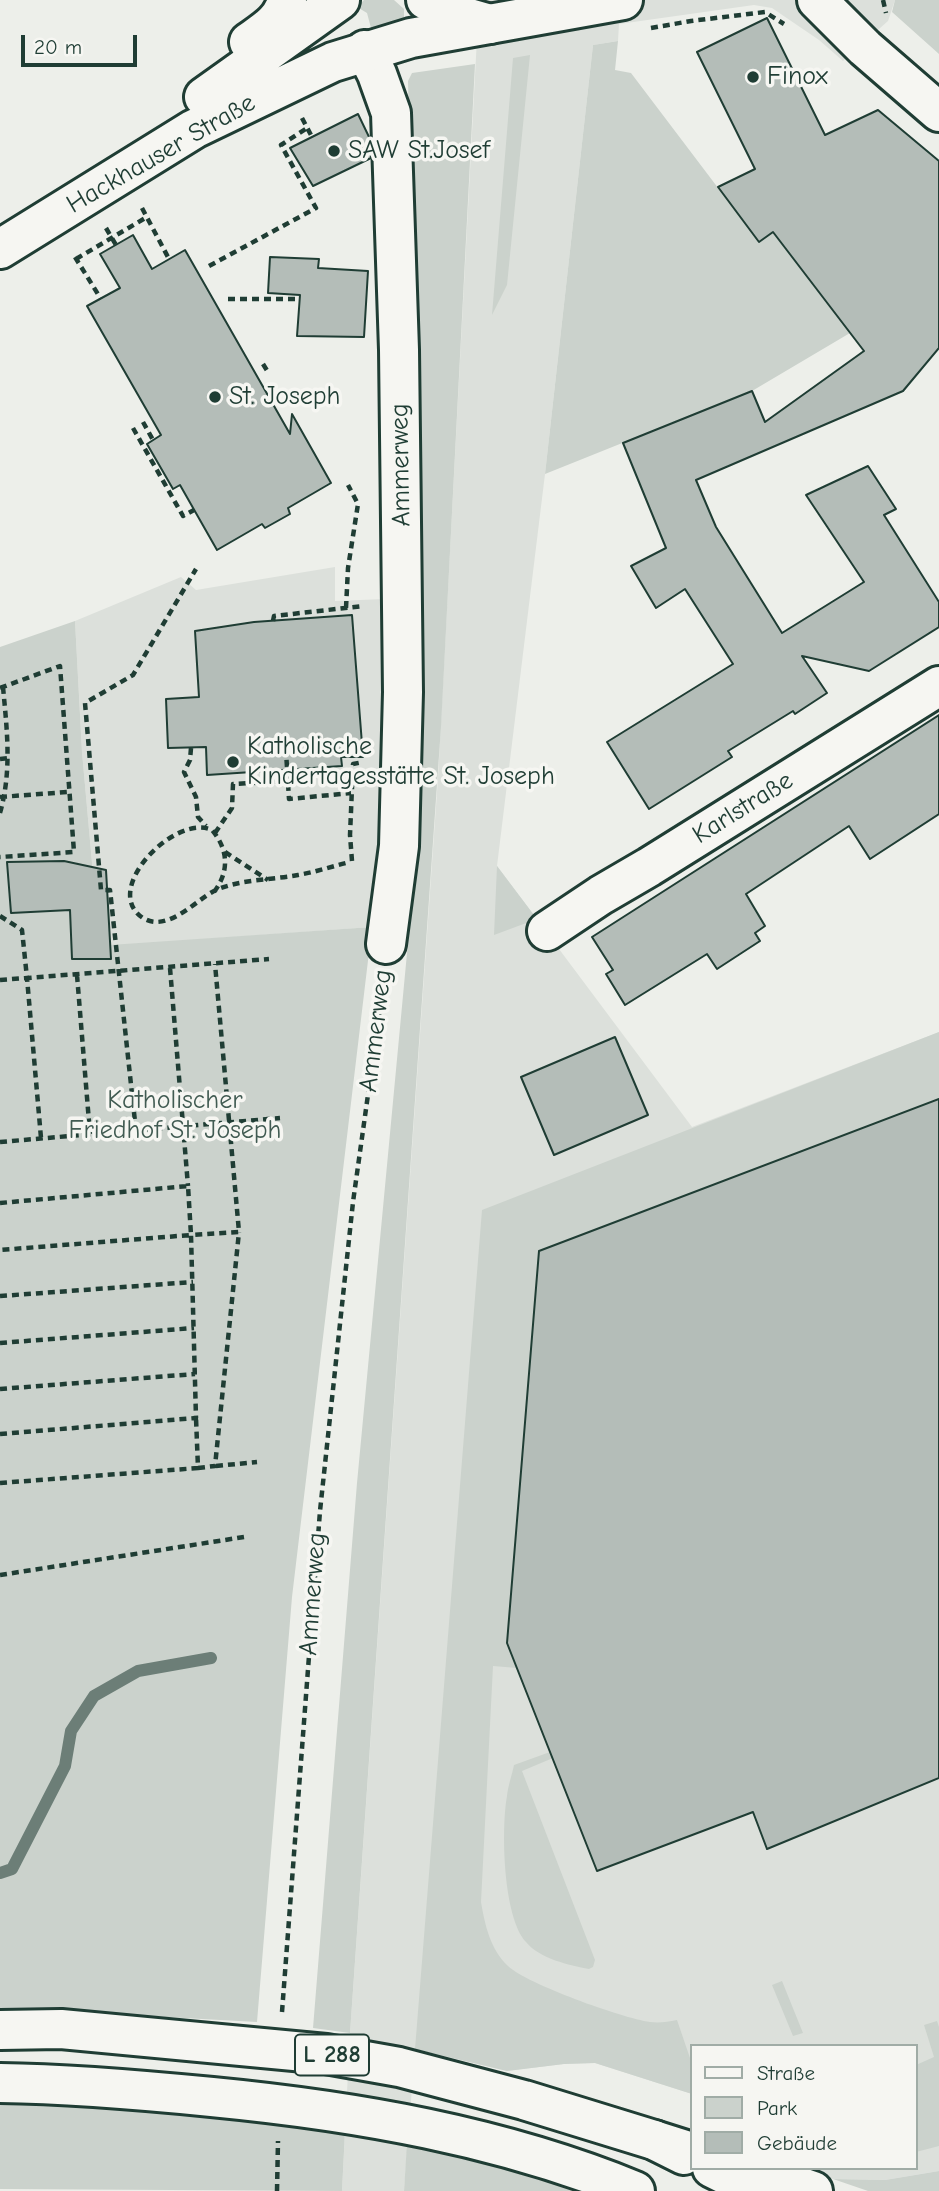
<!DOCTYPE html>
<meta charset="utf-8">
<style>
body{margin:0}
#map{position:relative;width:939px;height:2191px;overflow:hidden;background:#edefea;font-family:"Comic Neue",sans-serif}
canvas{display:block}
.legend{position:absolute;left:690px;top:2044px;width:228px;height:126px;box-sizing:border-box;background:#f6f6f2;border:2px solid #a0aca6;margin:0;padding:9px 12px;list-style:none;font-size:21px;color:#1f3d34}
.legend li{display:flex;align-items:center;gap:14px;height:35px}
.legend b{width:35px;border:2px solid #a0aca6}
.scale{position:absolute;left:21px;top:35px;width:116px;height:32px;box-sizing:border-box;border:4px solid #1f3d34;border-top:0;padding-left:9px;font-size:21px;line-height:24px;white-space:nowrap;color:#1f3d34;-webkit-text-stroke:5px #f6f6f2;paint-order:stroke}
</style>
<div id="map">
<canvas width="939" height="2191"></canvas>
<ul class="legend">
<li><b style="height:9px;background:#f6f6f2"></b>Straße</li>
<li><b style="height:19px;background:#cbd2cc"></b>Park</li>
<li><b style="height:19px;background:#b4bdb8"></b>Gebäude</li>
</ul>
<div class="scale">20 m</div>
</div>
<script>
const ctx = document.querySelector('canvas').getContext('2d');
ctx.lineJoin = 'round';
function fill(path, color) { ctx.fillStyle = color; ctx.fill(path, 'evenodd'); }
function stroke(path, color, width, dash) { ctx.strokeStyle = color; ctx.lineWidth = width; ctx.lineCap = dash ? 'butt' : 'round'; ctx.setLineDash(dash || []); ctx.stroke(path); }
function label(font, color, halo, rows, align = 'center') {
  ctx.font = font + ' "Comic Neue",sans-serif'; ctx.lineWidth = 7; ctx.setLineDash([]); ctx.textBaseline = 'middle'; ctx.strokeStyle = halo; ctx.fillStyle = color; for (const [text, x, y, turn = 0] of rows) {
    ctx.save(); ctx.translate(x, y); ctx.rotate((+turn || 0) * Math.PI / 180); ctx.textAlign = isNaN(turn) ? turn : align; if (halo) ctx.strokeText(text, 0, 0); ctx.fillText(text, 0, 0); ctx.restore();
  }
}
const built = new Path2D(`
 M 479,0 L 895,0 L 888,21 L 843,61 L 819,40 L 772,8 L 754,5 L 619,24 L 618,41 L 593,45 L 545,474 L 497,866 L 692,1127 L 939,1032 L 939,2171 L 885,2180 L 833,2179 L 806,2170 L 916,2168 L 916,2046 L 692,2046 L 692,2094 L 595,2063 L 564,2064 L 507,2071 L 415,2049 L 404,2191 L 342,2191 L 350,2033 L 438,778 Z
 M 335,567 L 335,601 L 385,599 L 384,773 L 372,927 L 110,946 L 95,896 L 82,752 L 75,621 L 181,577 L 196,590 Z`);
const green = new Path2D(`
 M 364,0 L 394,0 L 404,9 L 404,19 L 371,28 L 367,13 L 357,7 Z
 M 895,0 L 939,0 L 939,54 L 892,12 Z
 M 618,41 L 615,70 L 631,73 L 759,242 L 773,232 L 850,333 L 752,391 L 545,474 L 593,45 Z
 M 530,55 L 507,285 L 492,315 L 513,58 Z
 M 475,64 L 441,727 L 350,2033 L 313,2028 L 357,1483 L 409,932 L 418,724 L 413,294 L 408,81 L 412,73 Z
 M 75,621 L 82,752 L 95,896 L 108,895 L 110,945 L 372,927 L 292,1597 L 257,2022 L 0,2008 L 0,647 Z
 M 497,866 L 537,919 L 494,935 Z
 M 939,1032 L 939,1099 L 539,1252 L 507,1643 L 517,1668 L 493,1666 L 481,1902 C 485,1925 490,1949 508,1966 C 527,1984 622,2018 650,2022 C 660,2023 667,2022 677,2020 L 690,2058 L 692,2058 L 692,2094 L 595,2063 L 564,2064 L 507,2071 L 415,2049 L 482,1210 Z
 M 550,1752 L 553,1758 L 522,1771 L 595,1960 L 593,1967 L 589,1969 C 569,1965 540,1959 526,1942 C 503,1917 501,1829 507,1796 C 508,1786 512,1775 514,1765 Z
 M 782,1981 L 803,2033 L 793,2036 L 772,1985 Z
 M 937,2021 L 939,2027 L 939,2146 L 916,2152 L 916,2065 L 934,2057 L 924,2025 Z
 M 0,2103 L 105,2105 L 345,2131 L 342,2191 L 0,2189 Z
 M 407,2143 L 545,2177 L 580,2191 L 404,2191 Z
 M 939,2171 L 939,2191 L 868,2191 L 833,2179 L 885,2180 Z`);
const stream = new Path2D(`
 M 0,1873 L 12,1869 L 65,1766 L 71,1731 L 94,1696 L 138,1671 L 211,1658`);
const building = new Path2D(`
 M 767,18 L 825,135 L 878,110 L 939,161 L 939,348 L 903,391 L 696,480 L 716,527 L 782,633 L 864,582 L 806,495 L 868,466 L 896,509 L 884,515 L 939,602 L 939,627 L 869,671 L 802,656 L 827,693 L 795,714 L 793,711 L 728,751 L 732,757 L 649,809 L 607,742 L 733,664 L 685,589 L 656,608 L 631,566 L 666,548 L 623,443 L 752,391 L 765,422 L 864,351 L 773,232 L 759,242 L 718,187 L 755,169 L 697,52 Z
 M 358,114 L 370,139 L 371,158 L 313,186 L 290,148 Z
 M 133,235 L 152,269 L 185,250 L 290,434 L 292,414 L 331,483 L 288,508 L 290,514 L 265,528 L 262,524 L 217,550 L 180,485 L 173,489 L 147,444 L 161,435 L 87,306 L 120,288 L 100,254 Z
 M 270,257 L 319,259 L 318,268 L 368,271 L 364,337 L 297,336 L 300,295 L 268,293 Z
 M 352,615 L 363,757 L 341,757 L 342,766 L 207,775 L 206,747 L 168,748 L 166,699 L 199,697 L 195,631 L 254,622 Z
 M 939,715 L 939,814 L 870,859 L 849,826 L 746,894 L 765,926 L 755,933 L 760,941 L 717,969 L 707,954 L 625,1005 L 606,974 L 613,970 L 592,937 Z
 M 64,861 L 106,870 L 111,959 L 72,959 L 70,910 L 11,913 L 7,862 Z
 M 615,1037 L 648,1115 L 554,1155 L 521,1077 Z
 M 939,1099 L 939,1778 L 767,1849 L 753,1812 L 597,1871 L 507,1643 L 539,1251 Z`);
const path = new Path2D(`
 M 883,0 L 886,13
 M 651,28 L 691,21 L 765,12 L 784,24
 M 302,118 L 312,137
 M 142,208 L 169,259
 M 106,228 L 116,245
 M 75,257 L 101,299
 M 76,259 L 147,217
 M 209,266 L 316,208 L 281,145 L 307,128
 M 228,299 L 299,299
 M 263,364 L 268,372
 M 143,422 L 153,440
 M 133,428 L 183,516 L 194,510
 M 346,608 L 348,568 L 358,504 L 348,485
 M 273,621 L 274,616 L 363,606
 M 0,688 L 60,666 L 74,852 L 0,857
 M 285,736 L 289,799 L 351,793
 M 191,748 L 190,760 L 184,772 L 196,797 L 198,817 L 206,826
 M 0,759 L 9,758
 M 0,797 L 68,792
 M 0,813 C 12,771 7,730 3,687
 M 215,833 L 232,808 L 233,784 L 288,781
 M 225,852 L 268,880
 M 352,861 L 350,835 L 353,764 L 363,762
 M 214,892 C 230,871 228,849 212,830 C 175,813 100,890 143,918 C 167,933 195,901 214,891 C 239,879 272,880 298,875 C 316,872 333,866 350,862
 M 0,916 L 22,930 L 27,978 L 269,959
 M 170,968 L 188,1186
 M 77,975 L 90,1134
 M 0,980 L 27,978 L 41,1138
 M 136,1131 L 110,890 L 101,890 L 85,703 L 133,675 L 196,569
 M 0,1142 L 280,1118
 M 0,1203 L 188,1186 L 191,1235 L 0,1250
 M 0,1296 L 193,1282
 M 0,1343 L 194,1328
 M 0,1389 L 195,1374
 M 0,1434 L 196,1418 L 191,1235 L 239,1232 L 215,964
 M 216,1466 L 257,1462
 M 198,1468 L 215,1466 L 239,1232
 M 0,1483 L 198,1468 L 196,1418
 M 0,1575 L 244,1537
 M 282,2012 L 320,1511 L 353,1202 L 384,980
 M 277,2191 L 278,2141`);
const minor = new Path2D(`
 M 426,0 L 462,16 L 490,24
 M 817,0 L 865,48 L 939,112
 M 365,50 L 377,74 L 391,113 L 399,350 L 403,692 L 399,846 L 386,944
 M 547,931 L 601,895 L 649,867 L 939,686`);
const major = new Path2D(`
 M 249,42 C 266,30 282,21 287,0
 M 204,97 L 340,0
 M 0,249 L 194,129 L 333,62 L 411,38 L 623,0
 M 0,2030 L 61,2029 L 326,2054 L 399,2067 L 524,2100 L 654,2140 L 684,2155
 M 0,2083 C 71,2084 141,2090 212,2097 C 356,2111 501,2136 635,2191
 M 712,2168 L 759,2191`);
const highway = new Path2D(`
 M 654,2140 L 692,2152
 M 746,2168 L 813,2191`);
const markers = [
 [753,77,7,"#1f3d34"],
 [334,151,7,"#1f3d34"],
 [215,397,7,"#1f3d34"],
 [233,762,7,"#1f3d34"]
];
const shields = [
 [332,2055,74]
];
const shieldNames = [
 ["L 288",332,2055]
];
const poiNames = [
 ["Finox",767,77],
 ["SAW St.Josef",348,151],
 ["St. Joseph",229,397],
 ["Katholische",247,747],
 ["Kindertagesstätte St. Joseph",247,777]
];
const streetNames = [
 ["Hackhauser Straße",161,154,-30],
 ["Ammerweg",401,465,-91],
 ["Karlstraße",743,808,-32],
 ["Ammerweg",376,1031,-83],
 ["Ammerweg",313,1594,-86]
];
const parkNames = [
 ["Katholischer",175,1101],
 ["Friedhof St. Joseph",175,1131]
];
fill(built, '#dce0db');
fill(green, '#cbd2cc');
stroke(stream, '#6c7e77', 12);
fill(building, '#b4bdb8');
stroke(building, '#1f3d34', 2);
stroke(minor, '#1f3d34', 44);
stroke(major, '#1f3d34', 44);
stroke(highway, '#1f3d34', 44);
stroke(path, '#1f3d34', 4.5, [7, 5]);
stroke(minor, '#f6f6f2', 38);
stroke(major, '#f6f6f2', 38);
stroke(highway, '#f6f6f2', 38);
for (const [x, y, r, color] of markers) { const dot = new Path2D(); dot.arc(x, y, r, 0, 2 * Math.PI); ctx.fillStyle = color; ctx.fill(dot); stroke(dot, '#f6f6f2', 2.5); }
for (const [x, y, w] of shields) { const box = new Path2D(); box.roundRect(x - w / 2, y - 20.5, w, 41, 5); ctx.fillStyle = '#f6f6f2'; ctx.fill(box); stroke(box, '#1f3d34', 2); }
label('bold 24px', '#1f3d34', null, shieldNames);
label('26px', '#1f3d34', '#f6f6f2', poiNames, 'left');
label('26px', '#1f3d34', '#f6f6f2', streetNames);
label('26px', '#415b52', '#f6f6f2', parkNames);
</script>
